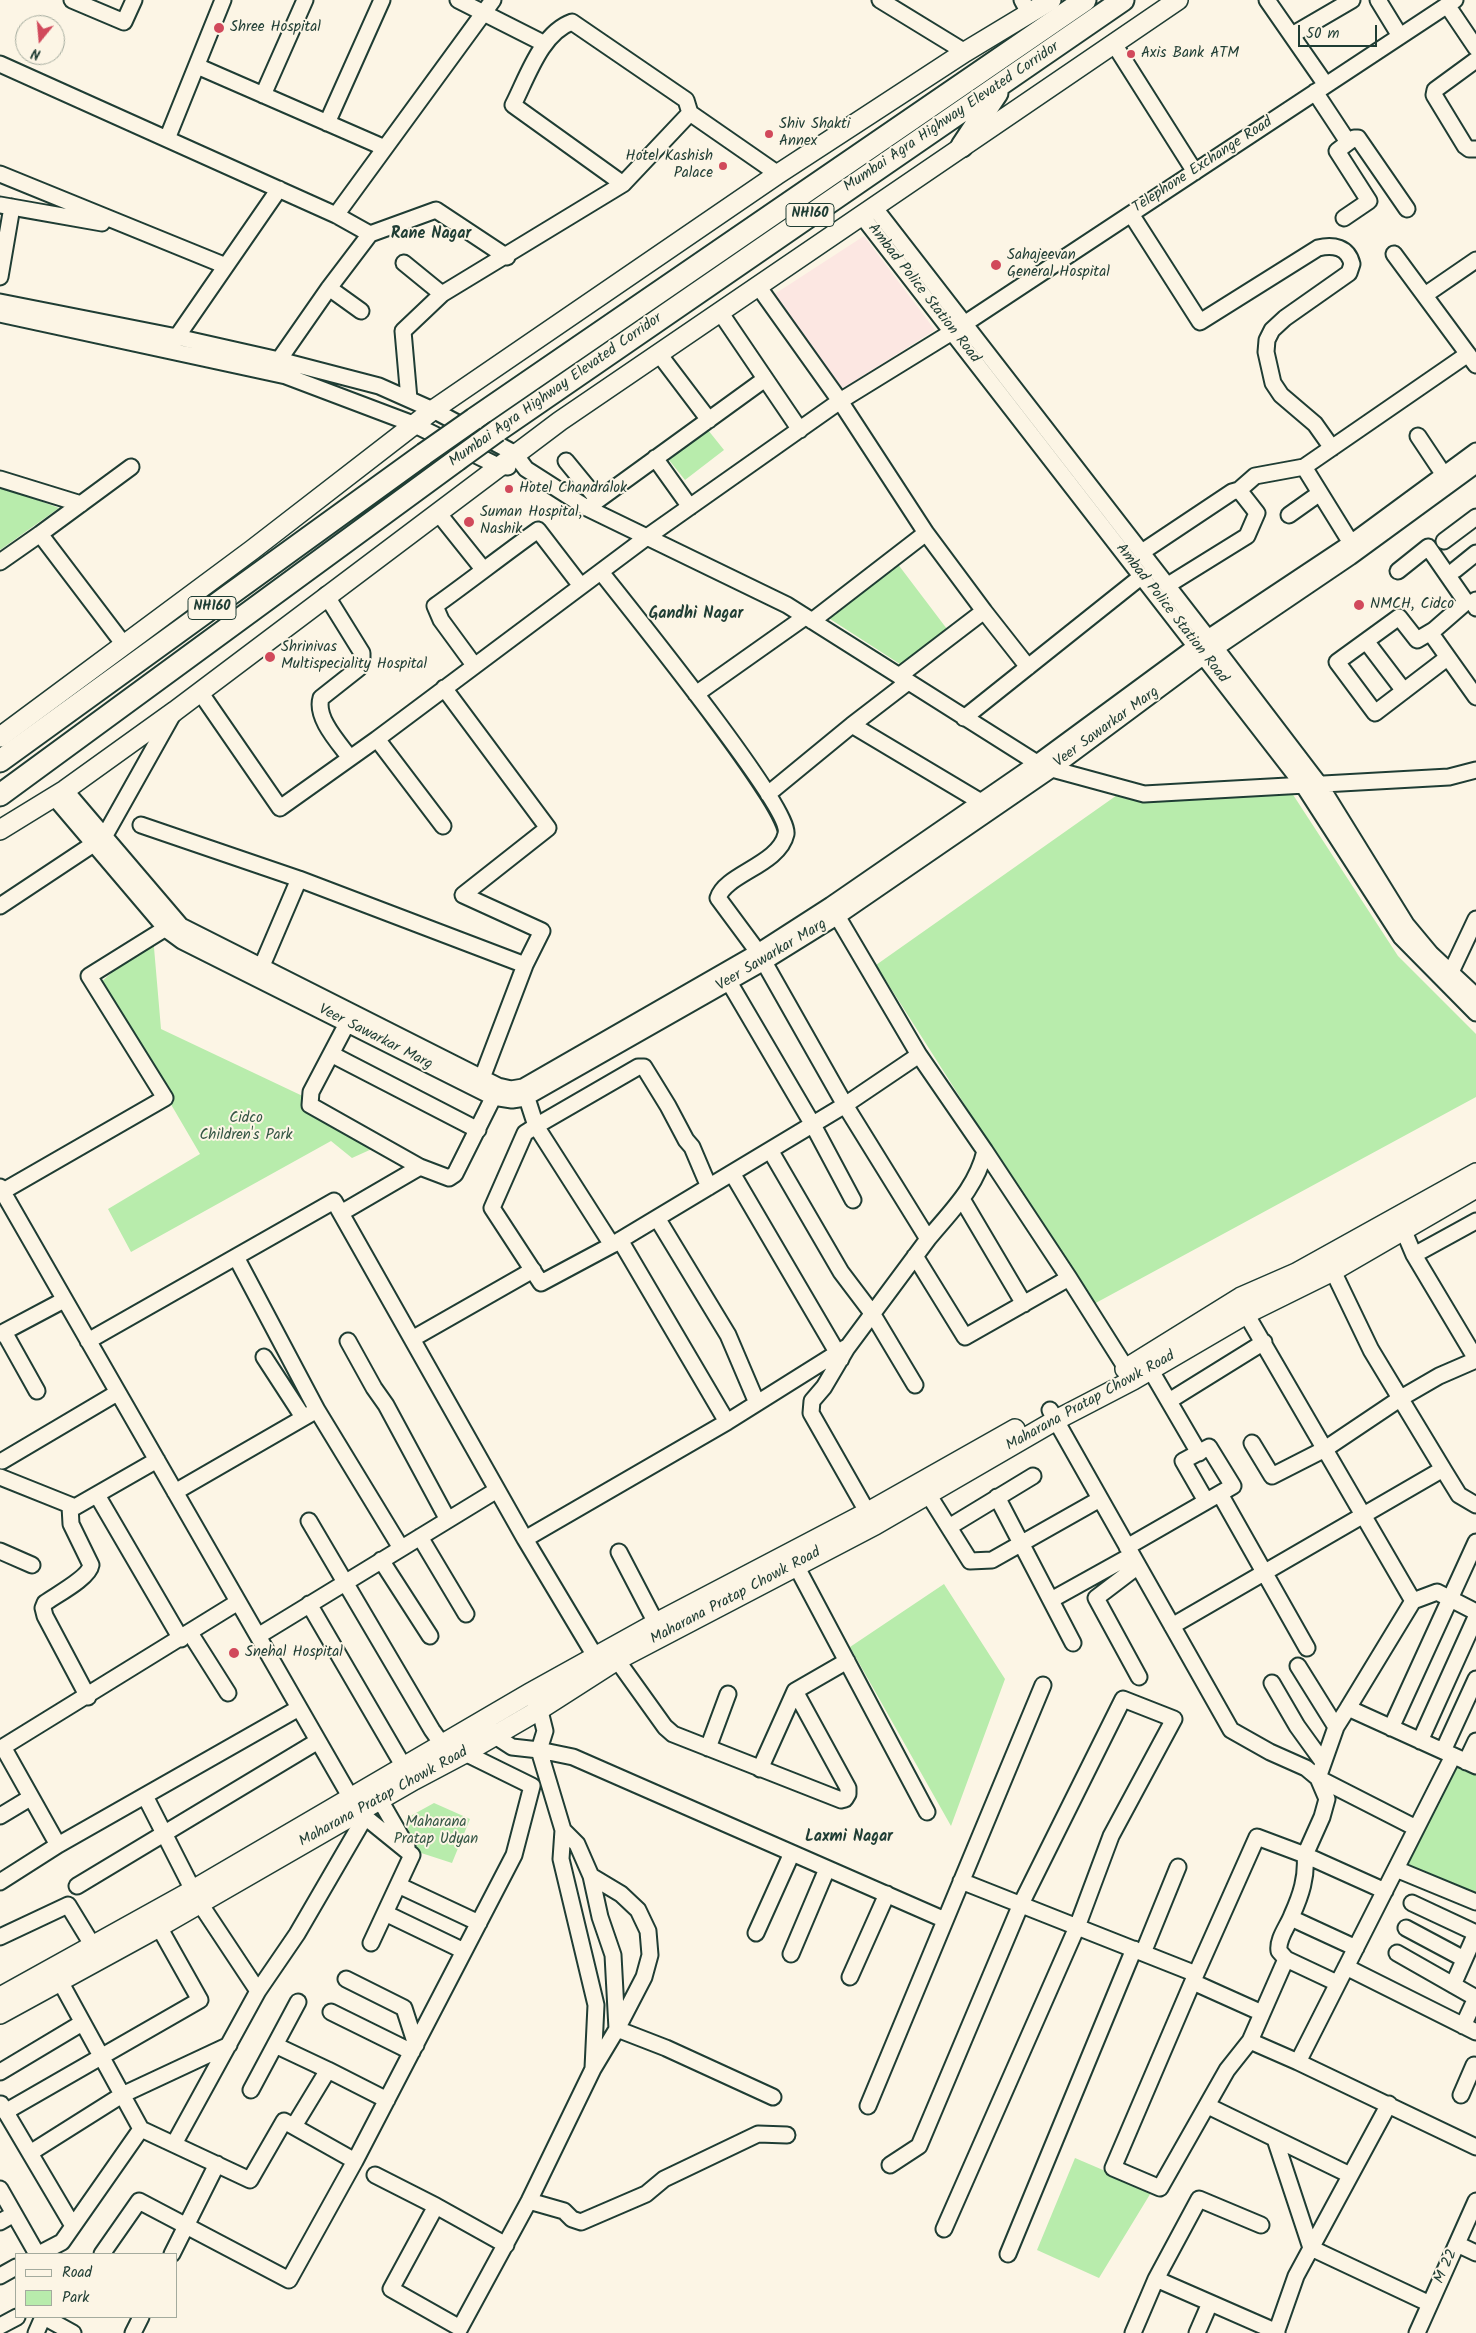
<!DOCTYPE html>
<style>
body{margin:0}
#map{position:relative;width:1476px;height:2333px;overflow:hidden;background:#fcf5e5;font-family:Kalam,sans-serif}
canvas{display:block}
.legend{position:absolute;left:15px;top:2253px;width:162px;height:65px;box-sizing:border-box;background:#fcf5e5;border:1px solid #a4ab9e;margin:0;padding:6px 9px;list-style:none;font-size:15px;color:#1f3d34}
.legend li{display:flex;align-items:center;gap:10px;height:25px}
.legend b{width:25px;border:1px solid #a4ab9e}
.north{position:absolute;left:15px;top:15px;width:50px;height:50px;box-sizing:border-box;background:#fcf5e5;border:1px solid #a4ab9e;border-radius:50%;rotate:197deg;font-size:14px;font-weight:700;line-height:20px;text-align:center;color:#1f3d34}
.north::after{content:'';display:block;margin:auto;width:18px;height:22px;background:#d1495b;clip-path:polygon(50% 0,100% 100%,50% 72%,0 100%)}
.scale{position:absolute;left:1298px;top:25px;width:79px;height:22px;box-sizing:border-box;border:2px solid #1f3d34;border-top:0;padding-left:6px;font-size:15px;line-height:18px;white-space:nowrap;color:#1f3d34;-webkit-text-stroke:4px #fcf5e5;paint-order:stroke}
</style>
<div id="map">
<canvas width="1476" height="2333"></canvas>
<ul class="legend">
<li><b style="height:6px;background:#fcf5e5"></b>Road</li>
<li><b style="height:14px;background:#b8ecac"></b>Park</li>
</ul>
<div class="north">N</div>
<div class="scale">50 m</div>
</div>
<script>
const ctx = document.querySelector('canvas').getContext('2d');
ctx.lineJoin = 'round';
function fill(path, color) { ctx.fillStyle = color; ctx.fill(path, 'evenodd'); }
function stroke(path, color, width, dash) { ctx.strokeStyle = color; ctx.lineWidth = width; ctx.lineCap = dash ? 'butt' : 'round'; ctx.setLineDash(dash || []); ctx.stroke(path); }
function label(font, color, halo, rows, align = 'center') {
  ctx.font = font + ' Kalam,sans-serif'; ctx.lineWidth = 4; ctx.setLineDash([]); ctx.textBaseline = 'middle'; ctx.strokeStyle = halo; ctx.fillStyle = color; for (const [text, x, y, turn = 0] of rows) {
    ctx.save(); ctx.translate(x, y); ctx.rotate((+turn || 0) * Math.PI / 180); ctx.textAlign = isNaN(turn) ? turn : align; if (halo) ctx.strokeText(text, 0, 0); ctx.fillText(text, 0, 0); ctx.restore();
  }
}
const built = new Path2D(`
 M 864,236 L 935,330 L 839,391 L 767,299 Z`);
const green = new Path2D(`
 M 708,430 L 724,450 L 685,480 L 669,460 Z
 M 0,486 L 59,508 L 0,550 Z
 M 897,563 L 947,629 L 903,666 L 827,617 Z
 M 1288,787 L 1398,956 L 1476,1034 L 1476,1097 L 1092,1305 L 876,965 L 1120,793 L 1148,802 L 1212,797 Z
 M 153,936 L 161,1029 L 309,1099 L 302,1110 L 374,1148 L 352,1158 L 331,1141 L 131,1252 L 108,1209 L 200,1154 L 100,983 Z
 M 944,1584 L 1005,1679 L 951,1826 L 850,1647 Z
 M 1454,1763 L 1476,1772 L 1476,1895 L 1401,1864 Z
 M 434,1803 L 470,1819 L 452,1863 L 415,1851 L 405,1819 Z
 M 1075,2158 L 1152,2191 L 1099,2278 L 1037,2250 Z`);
const minor = new Path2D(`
 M 72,0 L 124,22 L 134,0
 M 458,0 L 545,44
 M 880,0 L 965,52
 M 1022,0 L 1029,13
 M 1267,0 L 1326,85
 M 1378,0 L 1400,36
 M 1447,5 L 1476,48
 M 1292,35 L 1352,0
 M 1114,44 L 1195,172
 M 1476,60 L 1435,90 L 1434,95 L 1465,146 L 1469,149 L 1476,149
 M 0,64 L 336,215 L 370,234
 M 197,66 L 385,148
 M 1315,92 L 1348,142
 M 263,95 L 305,0
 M 327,123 L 382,0
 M 167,139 L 223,0
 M 0,174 L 226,266
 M 623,184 L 513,105 C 527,78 541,33 572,22 L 686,100 L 690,113
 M 0,205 L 102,223
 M 874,207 L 1208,638 L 1320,785 L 1406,924 L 1431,954 L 1476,996
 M 1131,214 L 1200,322 L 1318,248 C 1333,244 1348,247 1352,264 L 1349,273 L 1285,318 L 1272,330 L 1267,340 L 1266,352 L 1273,383 L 1281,395 L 1315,424 L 1332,448
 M 336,215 L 493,0
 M 862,216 L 1303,785 L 1401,937 L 1476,1013
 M 1344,218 L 1369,201 L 1337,151 L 1354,138 L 1358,138 L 1407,209
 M 1394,254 L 1476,365
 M 404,263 L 442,294
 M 0,277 L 12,207
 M 758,286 L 840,401 L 926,533
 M 329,288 L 361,311
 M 1425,295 L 1476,260
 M 0,302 L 177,337 L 279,360 L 379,386 L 433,410 L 514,453 L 526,469 L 587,508 L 787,605 L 1037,763 L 1052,769 L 1144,794 L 1449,777 L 1476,770
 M 720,312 L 800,430
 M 0,314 L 286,376 L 413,424 L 498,466 L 508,467
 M 172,344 L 279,189
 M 659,354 L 709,420
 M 274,367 L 329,288 L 370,234 L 436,210 L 507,257
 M 409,399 L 403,331 L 442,294 L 623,184 L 690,113 L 778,174
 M 1418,436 L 1444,475
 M 655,458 L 690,507
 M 566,461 L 598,500
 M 0,479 L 81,504
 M 587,508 L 765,379
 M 439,514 L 483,569
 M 1289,515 L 1320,493
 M 1444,541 L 1476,517
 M 1351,543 L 1304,467 L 1468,354
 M 1142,552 L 1232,492 L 1239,490 L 1255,476 L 1304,467
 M 0,562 L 40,534
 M 1455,570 L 1476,553
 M 1398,571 L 1428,547 L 1464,599 L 1465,603 L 1434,630 L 1432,635 L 1476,697
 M 601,572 C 626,604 792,809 786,834 C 779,865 725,874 718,898 L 758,952
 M 1168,585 L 1247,536 L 1257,513 L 1239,490
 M 326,595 L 362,653 L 362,662 L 359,668 L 321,698 C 315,718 339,743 350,758
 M 1476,600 L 1473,602 L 1476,608
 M 812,621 L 926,533 L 984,611
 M 1434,630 L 1417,640 L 1399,617 L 1337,662 L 1375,713 L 1447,658
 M 1366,641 L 1404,691
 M 125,646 L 40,534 L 131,467
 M 474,665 L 441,620 L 435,606 C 470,581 503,555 538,530 L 581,586
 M 899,676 L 984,611 L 1028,667
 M 444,688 L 548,828 L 463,895 L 542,931 L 525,965
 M 200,692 L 280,808 L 377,739 L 647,537 L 840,401 L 952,332 L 1455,0
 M 696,694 L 805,617
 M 964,718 L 1142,576
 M 852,725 L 908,682
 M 377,739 L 443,826
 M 65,790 L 181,926 L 498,1086 L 511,1089 L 523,1087 L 758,952 L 831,905 L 1037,763 L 1196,646 L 1351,543 L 1476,451
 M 768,794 L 852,725 L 981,802
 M 54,797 L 167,930 L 182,941 L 493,1097 L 512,1100 L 525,1098 L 764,962 L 838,916 L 1052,769 L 1204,656 L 1350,557 L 1476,465
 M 141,825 L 299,879 L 525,965 L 482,1078
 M 0,906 L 104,837 L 173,714
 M 764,962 L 845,1105 L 928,1239 L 847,1348 L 824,1387 L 812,1401 L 811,1413 L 873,1522
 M 1451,972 L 1476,919
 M 258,975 L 299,879
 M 729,982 L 813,1125 L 853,1200
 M 352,1014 L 311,1092 L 310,1105 L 420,1167 L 449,1178 L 455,1174 L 497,1090
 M 331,1054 L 478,1130
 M 919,1055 L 985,1151 C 976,1188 952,1210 928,1239
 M 524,1089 L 536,1126 L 525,1133 L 492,1208 L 541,1283 L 612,1245 L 845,1105 L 919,1055 L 833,909
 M 770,1150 L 841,1272 L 872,1313 L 915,1385
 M 985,1151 L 1069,1278 L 1131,1376
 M 732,1173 L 841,1359
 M 0,1187 L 359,1812 L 412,1855
 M 0,1193 L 165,1098 L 89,976 L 166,928
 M 962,1199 L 1024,1304
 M 341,1213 L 420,1167
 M 657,1218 L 728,1335 L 757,1403
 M 1403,1229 L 1414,1255 L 1476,1359
 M 620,1240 L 727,1422
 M 612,1245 L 536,1126 L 638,1067 L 644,1067 L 668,1106 L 686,1140 L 692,1147 L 709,1187
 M 1414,1255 L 1476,1221
 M 915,1256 L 965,1337 L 1069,1278
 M 236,1257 L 317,1410
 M 1241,1305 L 1413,1601 L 1348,1708 L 1476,1766
 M 4,1332 L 37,1391
 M 0,1334 L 64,1300
 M 412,1339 L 533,1270
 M 88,1341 L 334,1201 L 525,1539 L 601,1666
 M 348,1341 L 374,1388 L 386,1405 L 448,1520
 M 264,1357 L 303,1417
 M 1150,1369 L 1199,1453
 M 1169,1401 L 1264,1342
 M 1050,1410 L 1231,1730 L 1270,1752 L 1306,1768 L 1318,1778 L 1336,1727 L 1348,1708
 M 1252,1443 L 1272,1476 L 1325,1449 L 1401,1398 L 1439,1376 L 1476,1360
 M 2,1461 L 117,1393
 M 1443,1469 L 1459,1495 L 1476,1505
 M 0,1477 L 75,1507 L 157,1460
 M 175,1492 L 317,1410 L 401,1548
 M 928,1494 L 970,1561 L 992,1560 L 1100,1499
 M 1220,1494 L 1307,1648
 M 97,1495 L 181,1639
 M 997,1497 L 1073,1643
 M 70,1506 L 71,1524 L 91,1565 C 89,1578 56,1595 45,1603 L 43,1608 L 45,1616 L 88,1697
 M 309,1521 L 432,1730 L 442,1744
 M 949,1527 L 1033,1476
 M 420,1537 L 466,1614
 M 525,1539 L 727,1422 L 845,1348
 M 1127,1547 L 1233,1486 L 1209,1447 L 1183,1461 L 1206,1501
 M 0,1551 L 32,1565
 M 619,1552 L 656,1623
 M 792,1558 L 927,1812
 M 381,1560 L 430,1636
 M 1138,1566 L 1096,1598 L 1139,1677
 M 1051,1600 L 1132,1555
 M 1413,1601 L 1437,1592 L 1476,1612
 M 238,1602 L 3,1747 L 58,1845 L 299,1708
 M 309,1604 L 404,1767
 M 1172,1626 L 1443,1469 L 1371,1350 L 1333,1271
 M 190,1633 L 228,1693
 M 258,1636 L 497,1490
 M 617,1660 L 665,1727 L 673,1734 L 841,1800 L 845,1799 L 848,1794 L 848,1788 L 795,1691
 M 1298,1666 L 1336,1727
 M 1272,1683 L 1297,1726 L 1323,1762
 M 1391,1728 L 1476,1542
 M 495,1736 L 512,1747 L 539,1750 L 573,1757 L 945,1920
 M 1420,1741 L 1476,1617
 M 708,1748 L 728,1694
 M 1443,1751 L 1476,1679
 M 1453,1756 L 1298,2062 L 1476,2147
 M 1466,1762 L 1476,1741
 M 760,1769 L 795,1691 L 847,1661
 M 1318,1778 L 1416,1828
 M 145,1796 L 199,1902 L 258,1991 L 297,1934 L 365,1817
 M 380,1800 L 407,1847
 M 0,1816 L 30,1798
 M 563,1830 L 561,1859 L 596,2005 L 593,2068
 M 1305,1855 C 1307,1877 1301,1895 1292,1915 C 1288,1926 1277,1939 1279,1951 L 1286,1959 L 1337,1983
 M 1305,1855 L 1385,1891
 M 1396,1869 L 1476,1902
 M 591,1876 L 600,1917 L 613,1955 L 617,2029 L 666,2048 L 773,2097
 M 961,1881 L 1196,1974 L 1257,1837 L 1305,1855 L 1322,1817 L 1327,1799 L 1318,1778
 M 0,1882 L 58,1845
 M 398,1885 L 479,1923
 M 77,1886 L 318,1741
 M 1412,1903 L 1476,1933
 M 385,1913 L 464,1951
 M 1291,1918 L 1356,1948
 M 1406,1928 L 1464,1959
 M 756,1933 L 792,1853
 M 0,1937 L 68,1905 L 93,1946
 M 371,1943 L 412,1855
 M 1143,1953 L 1178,1867
 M 1397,1953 L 1476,1998
 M 791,1954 L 827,1869
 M 1346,1967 L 1476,2032
 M 55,1972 L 141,2129 L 250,2180 L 284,2121 L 355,2161
 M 1196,1974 L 1113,2168 L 1160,2188 L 1227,2070 L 1250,2041 L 1286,1959
 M 850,1977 L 887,1894
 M 346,1979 L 404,2008 L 416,2045
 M 1193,1982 L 1262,2013
 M 1453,1985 L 1476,1933
 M 331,2012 L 412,2052
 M 1463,2026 L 1476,1998
 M 1250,2041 L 1298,2062
 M 275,2045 L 328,2070
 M 0,2072 L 82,2023
 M 251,2090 L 298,2002
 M 1461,2095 L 1474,2065
 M 1,2104 L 73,2226
 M 868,2106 L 1043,1685
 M 1208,2106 L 1350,2175
 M 5,2112 L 200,2000 L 159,1927
 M 294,2126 L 328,2070 L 387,2100
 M 1275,2139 L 1311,2248 L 1430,2304
 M 174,2144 L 258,1991
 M 30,2153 L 122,2095 L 229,2045
 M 890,2165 L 919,2146 L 1021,1904 L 1123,1699 L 1174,1719 L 1111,1836 L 1077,1927 L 944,2229
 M 375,2175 L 436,2206 L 506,2245
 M 0,2189 L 37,2254
 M 529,2201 L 564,2211 L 572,2219 L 581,2222 L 646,2194 L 664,2179 L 758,2134 L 787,2135
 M 436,2206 L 391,2289 L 460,2328 L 529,2201 L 593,2069 L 617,2029 L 644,1977 L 650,1955 L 648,1931 L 638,1910 L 621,1894 L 591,1876 L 577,1844 L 563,1830 L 539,1750 L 545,1731 L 541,1715 L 534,1701
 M 0,2222 L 14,2214
 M 1457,2244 L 1476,2253
 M 39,2254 L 62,2242 L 141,2129
 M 102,2254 L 139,2201 L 289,2280 L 355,2161 L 514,1855 L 532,1786 L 465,1753
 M 172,2254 L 217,2164
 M 1008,2254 L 1134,1949
 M 0,2276 L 16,2267
 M 1156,2279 L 1199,2199 L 1261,2225
 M 44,2317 L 73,2333
 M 0,2326 L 17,2317
 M 36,2333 L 43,2317
 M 133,2333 L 141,2317
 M 1133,2333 L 1156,2279 L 1277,2332
 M 1197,2333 L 1210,2303
 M 1276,2333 L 1296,2276 L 1389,2104
 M 1417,2333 L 1476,2201`);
const major = new Path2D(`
 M 0,737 L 252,550 L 433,410 L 778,174 L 965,52 L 1051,0
 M 0,830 L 65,790 L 175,711 L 560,421 L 1178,0
 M 1125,1369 L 1241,1297 L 1296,1273 L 1476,1173
 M 0,1997 L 193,1890 L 530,1693 L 656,1623 L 868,1512 L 1015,1429
 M 0,2014 L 159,1927 L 414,1780 L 465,1753 L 539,1710 L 617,1660 L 875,1525 L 1056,1420 L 1133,1380 L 1246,1314 L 1333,1271 L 1476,1188`);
const highway = new Path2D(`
 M 962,146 L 997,93
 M 474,419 L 1085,0
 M 497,431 L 1123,0
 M 0,761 L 424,454
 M 0,795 L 457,460`);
const highwayBridge = new Path2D(`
 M 424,454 L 474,419
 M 457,460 L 497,431`);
const markers = [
 [219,28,6,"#d1495b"],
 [1131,54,5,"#d1495b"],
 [769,134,5,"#d1495b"],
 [723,166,5,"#d1495b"],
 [996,265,6,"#d1495b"],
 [509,489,5,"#d1495b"],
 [469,522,6,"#d1495b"],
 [1359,605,6,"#d1495b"],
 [270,657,6,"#d1495b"],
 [234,1653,6,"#d1495b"]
];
const shields = [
 [810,215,48],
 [212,608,48]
];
const shieldNames = [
 ["NH160",810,215],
 ["NH160",212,608]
];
const poiNames = [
 ["Shree Hospital",230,28],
 ["Axis Bank ATM",1141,54],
 ["Shiv Shakti",779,125],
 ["Annex",779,142],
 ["Hotel Kashish",713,157,"right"],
 ["Palace",713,174,"right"],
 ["Sahajeevan",1007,256],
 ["General Hospital",1007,273],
 ["Hotel Chandralok",519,489],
 ["Suman Hospital,",480,513],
 ["Nashik",480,530],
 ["NMCH, Cidco",1370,605],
 ["Shrinivas",281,648],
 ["Multispeciality Hospital",281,665],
 ["Snehal Hospital",245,1653]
];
const streetNames = [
 ["Mumbai Agra Highway Elevated Corridor",952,118,-34],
 ["Telephone Exchange Road",1203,166,-33],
 ["Ambad Police Station Road",923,294,52],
 ["Mumbai Agra Highway Elevated Corridor",556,391,-35],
 ["Ambad Police Station Road",1171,614,52],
 ["Veer Sawarkar Marg",1107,728,-36],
 ["Veer Sawarkar Marg",772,956,-31],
 ["Veer Sawarkar Marg",375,1038,27],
 ["Maharana Pratap Chowk Road",1091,1402,-29],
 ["Maharana Pratap Chowk Road",736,1597,-28],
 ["Maharana Pratap Chowk Road",384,1798,-29],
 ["M 22",1447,2267,-66]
];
const parkNames = [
 ["Cidco",246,1119],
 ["Children's Park",246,1136],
 ["Maharana",436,1823],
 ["Pratap Udyan",436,1840]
];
const neighbourhoodNames = [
 ["Rane Nagar",431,235],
 ["Gandhi Nagar",696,615],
 ["Laxmi Nagar",849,1838]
];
fill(built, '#fce7e2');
fill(green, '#b8ecac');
stroke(minor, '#1f3d34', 19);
stroke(major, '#1f3d34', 22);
stroke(highway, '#1f3d34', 25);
stroke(minor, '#fcf5e5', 15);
stroke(major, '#fcf5e5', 19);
stroke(highway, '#fcf5e5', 21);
stroke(highwayBridge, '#1f3d34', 25, []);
stroke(highwayBridge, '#fcf5e5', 21);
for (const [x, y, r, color] of markers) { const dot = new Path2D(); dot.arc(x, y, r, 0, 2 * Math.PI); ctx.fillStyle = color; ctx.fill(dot); stroke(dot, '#fcf5e5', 2); }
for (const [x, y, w] of shields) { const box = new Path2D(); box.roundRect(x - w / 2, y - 11.5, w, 23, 4); ctx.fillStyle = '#fcf5e5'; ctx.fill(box); stroke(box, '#1f3d34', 1); }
label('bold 14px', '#1f3d34', null, shieldNames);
label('15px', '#1f3d34', '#fcf5e5', poiNames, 'left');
label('15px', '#1f3d34', '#fcf5e5', streetNames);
label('15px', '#365746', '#fcf5e5', parkNames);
label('bold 16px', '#1f3d34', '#fcf5e5', neighbourhoodNames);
</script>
